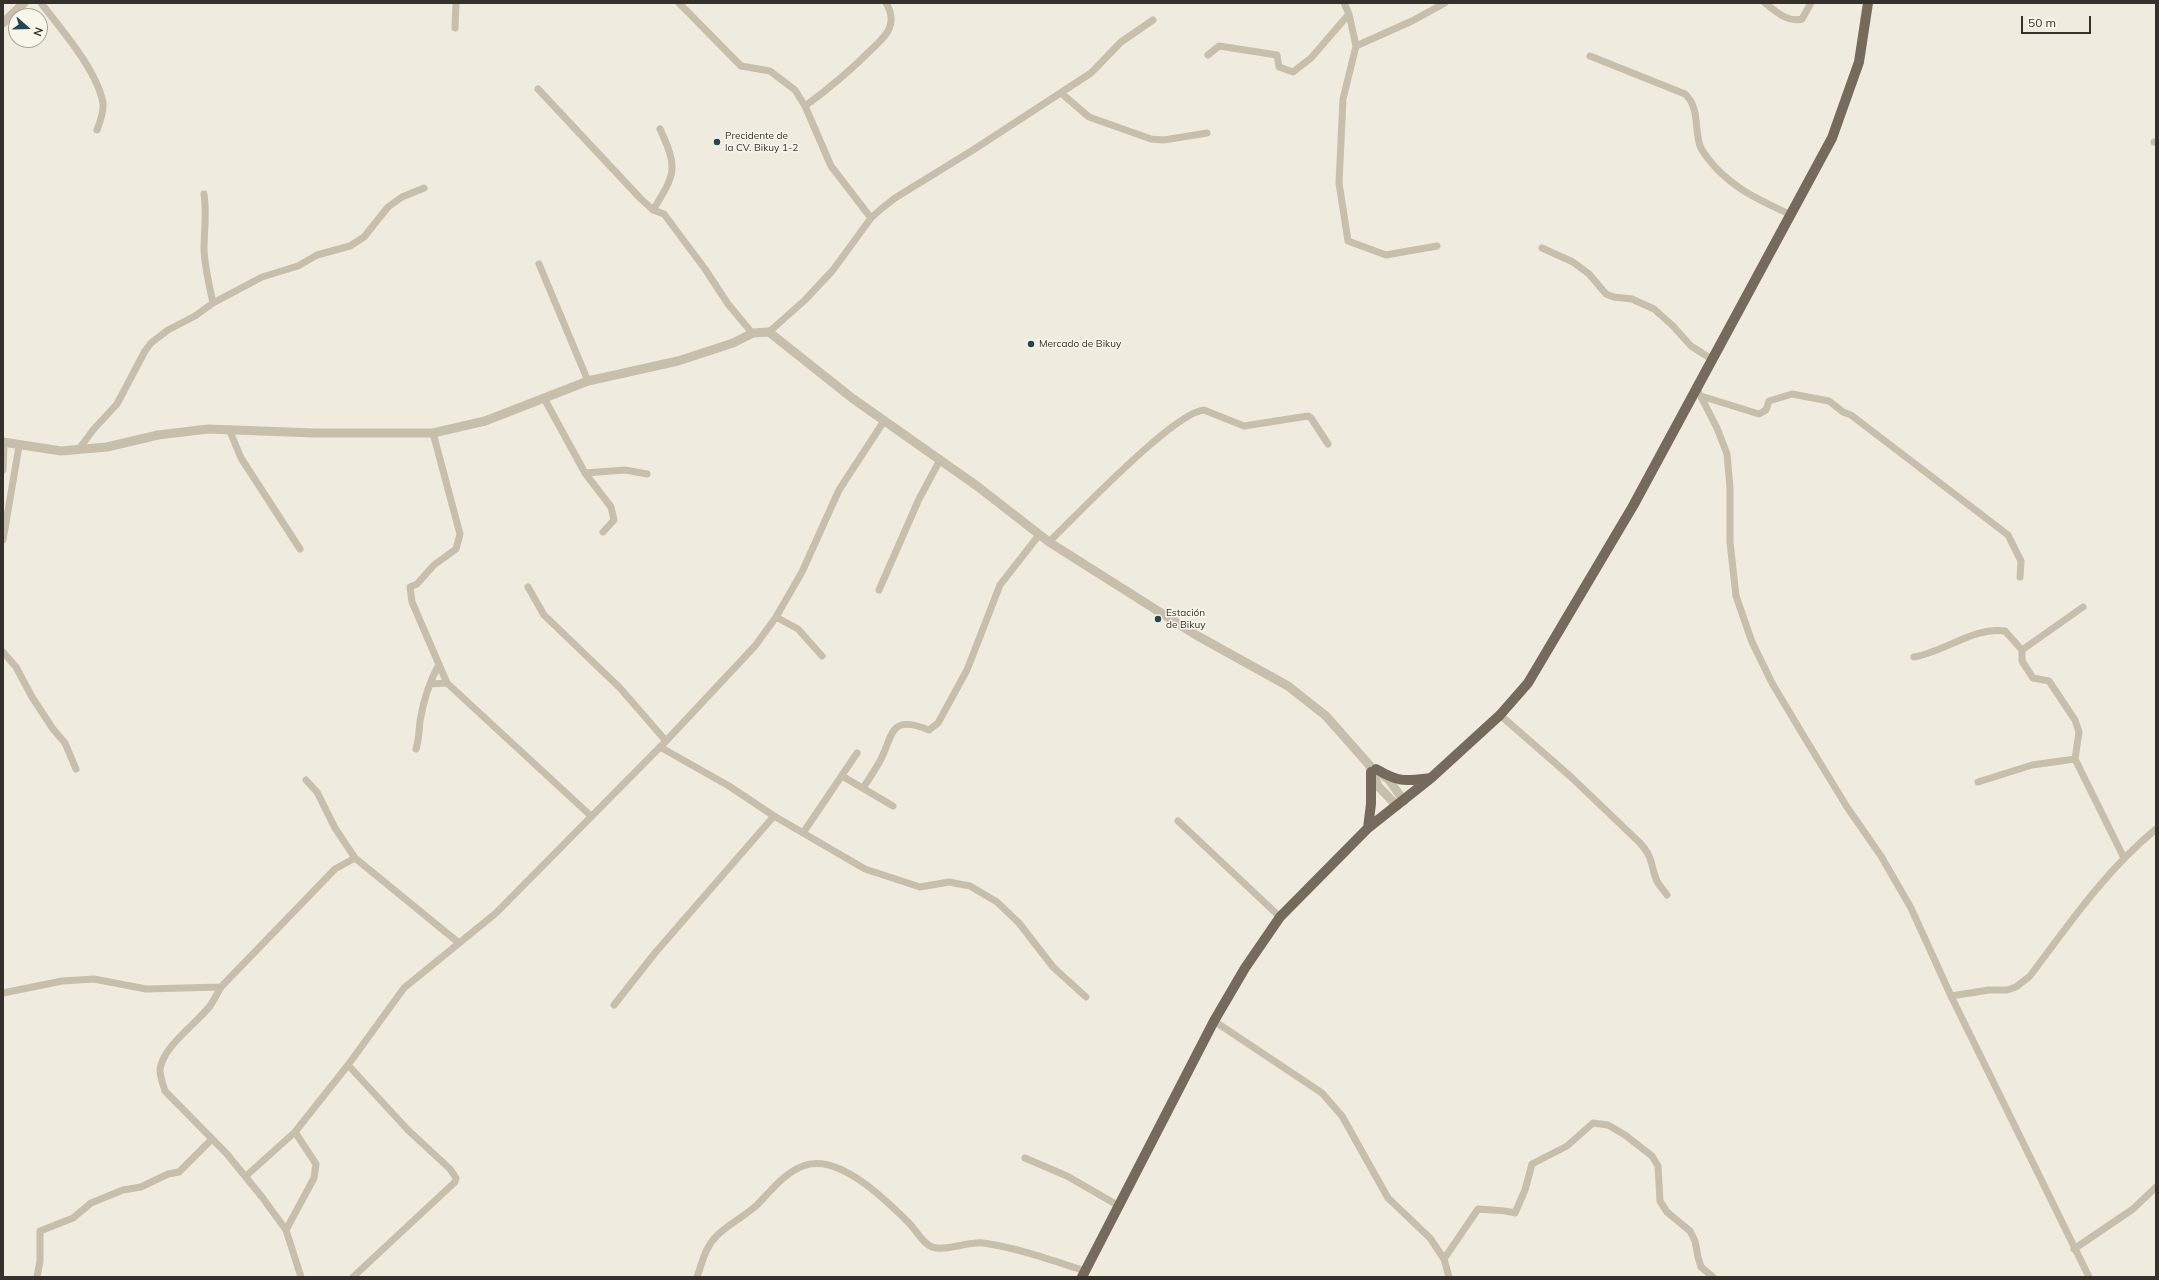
<!DOCTYPE html>
<meta charset="utf-8">
<style>
body{margin:0}
#map{position:relative;width:2159px;height:1280px;overflow:hidden;background:#f0ebdf;font-family:Mulish,sans-serif}
canvas{display:block}
.frame{position:absolute;inset:0;border:4px solid #36302a;pointer-events:none}
.north{position:absolute;left:8px;top:8px;width:40px;height:40px;box-sizing:border-box;background:#f8f5eb;border:1px solid #aaa69e;border-radius:50%;rotate:110deg;font-size:11px;font-weight:700;line-height:16px;text-align:center;color:#36302a}
.north::after{content:'';display:block;margin:auto;width:14px;height:18px;background:#244653;clip-path:polygon(50% 0,100% 100%,50% 72%,0 100%)}
.scale{position:absolute;left:2021px;top:16px;width:70px;height:18px;box-sizing:border-box;border:2px solid #36302a;border-top:0;padding-left:5px;font-size:12px;line-height:14px;white-space:nowrap;color:#36302a;-webkit-text-stroke:3px #f8f5eb;paint-order:stroke}
</style>
<div id="map">
<canvas width="2159" height="1280"></canvas>
<div class="frame"></div>
<div class="north">N</div>
<div class="scale">50 m</div>
</div>
<script>
const ctx = document.querySelector('canvas').getContext('2d');
ctx.lineJoin = 'round';
function stroke(path, color, width, dash) { ctx.strokeStyle = color; ctx.lineWidth = width; ctx.lineCap = dash ? 'butt' : 'round'; ctx.setLineDash(dash || []); ctx.stroke(path); }
function label(font, color, halo, rows, align = 'center') {
  ctx.font = font + ' Mulish,sans-serif'; ctx.lineWidth = 3; ctx.setLineDash([]); ctx.textBaseline = 'middle'; ctx.strokeStyle = halo; ctx.fillStyle = color; for (const [text, x, y, turn = 0] of rows) {
    ctx.save(); ctx.translate(x, y); ctx.rotate((+turn || 0) * Math.PI / 180); ctx.textAlign = isNaN(turn) ? turn : align; if (halo) ctx.strokeText(text, 0, 0); ctx.fillText(text, 0, 0); ctx.restore();
  }
}
const minor = new Path2D(`
 M 41,3 C 61,29 97,70 103,103 C 104,112 100,122 97,130
 M 679,3 L 741,66 L 770,71 L 795,90 L 805,106 L 831,166 L 871,218
 M 1765,3 C 1776,11 1787,23 1802,19 L 1811,3
 M 1349,14 L 1356,46 L 1343,99 L 1339,183 L 1348,241 L 1386,255 L 1437,246
 M 455,28 L 456,3
 M 1356,46 L 1412,21 L 1445,3
 M 1208,55 L 1219,46 L 1277,55 L 1279,67 L 1293,72 L 1311,58 L 1349,14 L 1344,3
 M 1590,56 L 1685,94 C 1700,108 1694,128 1700,146 C 1704,155 1710,161 1716,168 C 1739,192 1762,201 1791,215
 M 538,89 L 640,198 L 653,210 L 664,214 L 705,269 L 728,304 L 753,334
 M 1061,93 L 1089,117 L 1151,139 L 1164,140 L 1207,133
 M 805,106 C 830,88 852,69 873,48 C 879,42 886,36 889,29 C 893,20 891,11 886,3
 M 2154,142 L 2156,142
 M 204,194 C 207,214 204,230 204,250 C 205,268 209,285 213,303
 M 653,210 C 676,173 678,168 660,129
 M 1542,248 L 1573,262 L 1589,274 L 1606,294 L 1614,297 L 1632,299 L 1654,309 L 1672,325 L 1691,346 L 1713,360
 M 539,264 L 588,381
 M 769,332 L 805,300 L 833,270 L 871,218 L 881,209 L 895,198 L 973,150 L 1091,73 L 1121,42 L 1153,20
 M 1697,389 L 1717,428 L 1727,454 L 1730,488 L 1730,542 L 1736,596 L 1752,642 L 1772,683 L 1803,735 L 1847,807 L 1881,856 L 1911,908 L 1951,996 L 2089,1277
 M 1701,396 L 1759,414 L 1766,410 L 1769,401 L 1792,394 L 1829,401 L 1843,412 L 1851,415 L 2008,535 L 2021,561 L 2020,577
 M 545,400 L 585,473 L 611,507 L 614,520 L 603,532
 M 229,429 L 241,458 L 300,549
 M 433,433 L 460,534 L 456,549 L 434,565 L 417,584 L 410,587 L 412,602 L 447,683 L 591,816
 M 79,449 L 93,430 L 117,404 L 145,351 L 151,343 L 168,330 L 195,316 L 213,303 L 262,277 L 298,266 L 317,255 L 350,246 L 364,237 L 388,207 L 402,197 L 424,188
 M 3,470 L 4,443
 M 585,473 L 625,470 L 647,474
 M 3,540 L 19,446
 M 1049,542 C 1075,517 1174,412 1204,410 L 1244,426 L 1308,416 L 1311,418 L 1328,444
 M 528,587 L 544,615 L 620,688 L 666,741
 M 879,590 L 919,499 L 940,460
 M 776,617 L 798,629 L 822,656
 M 3,652 L 16,667 L 32,697 L 53,729 L 65,743 L 76,769
 M 1914,657 C 1944,652 1976,626 2005,631 L 2022,650
 M 431,684 L 447,683
 M 1500,715 L 1570,776 L 1639,842 C 1653,857 1650,862 1656,879 C 1658,885 1664,890 1667,895
 M 660,747 L 729,786 L 774,816 L 865,869 L 920,887 L 949,882 L 970,886 L 997,902 L 1019,923 L 1053,967 L 1086,997
 M 416,749 C 419,739 419,732 420,721 C 423,702 430,681 439,664
 M 2075,759 L 2079,732 L 2075,720 L 2049,681 L 2033,678 L 2022,661 L 2022,650 L 2083,607
 M 842,776 L 893,806
 M 306,780 L 317,792 L 335,828 L 355,858 L 459,943
 M 1978,782 L 2032,765 L 2075,759 L 2124,858
 M 863,788 C 869,779 875,770 880,761 C 894,734 889,714 929,730 L 938,723 L 967,670 L 1000,585 L 1039,535
 M 1178,821 L 1280,917
 M 803,833 L 857,753
 M 221,987 C 217,994 214,1000 210,1006 C 196,1024 162,1047 160,1070 C 160,1077 163,1084 165,1091 L 227,1154 L 262,1197 L 286,1230 L 301,1277
 M 3,993 L 62,981 L 94,979 L 146,989 L 221,987 L 335,869 L 355,858
 M 1951,996 L 1989,990 L 2007,990 L 2016,987 L 2030,976 C 2069,924 2105,871 2156,829
 M 614,1005 L 655,953 L 774,816
 M 1214,1021 L 1322,1093 L 1342,1116 L 1388,1198 L 1430,1238 L 1444,1259 L 1449,1277
 M 348,1065 L 408,1130 L 450,1169 L 456,1178 L 455,1182 L 353,1277
 M 1025,1158 L 1067,1176 L 1119,1206
 M 246,1176 L 295,1132 L 348,1065 L 404,988 L 496,913 L 666,741 L 755,646 L 776,617 L 802,572 L 839,490 L 884,421
 M 286,1230 L 314,1178 L 316,1164 L 295,1132
 M 2074,1249 L 2133,1209 L 2156,1187
 M 1444,1259 L 1478,1209 C 1488,1210 1507,1210 1515,1213 L 1525,1190 L 1532,1164 L 1567,1146 L 1593,1123 L 1608,1125 L 1625,1135 L 1652,1156 L 1658,1166 L 1660,1201 L 1667,1212 L 1690,1231 L 1695,1241 L 1698,1257 L 1701,1267 L 1713,1277
 M 37,1277 L 40,1261 L 40,1231 L 73,1218 L 91,1203 L 123,1190 L 141,1187 L 168,1174 L 179,1172 L 212,1139
 M 697,1277 C 701,1267 703,1255 709,1246 C 717,1230 743,1218 757,1205 C 770,1192 784,1173 803,1166 C 838,1152 886,1200 909,1223 C 916,1230 921,1241 930,1246 C 942,1253 968,1241 983,1243 C 1018,1248 1052,1260 1085,1271`);
const tertiary = new Path2D(`
 M 3,23 L 24,3
 M 3,442 L 61,451 L 107,447 L 158,435 L 208,429 L 315,433 L 433,433 L 485,421 L 588,381 L 678,361 L 733,343 L 753,333 L 769,332 L 852,398 L 977,486 L 1049,542 L 1196,635 L 1288,686 L 1326,716 L 1364,759 L 1370,766 L 1378,786 L 1397,806
 M 1383,775 L 1389,780 L 1404,801`);
const primary = new Path2D(`
 M 1376,769 C 1400,783 1405,781 1431,778
 M 1368,828 L 1371,804 L 1371,772
 M 1082,1277 L 1214,1021 L 1245,968 L 1280,917 L 1368,828 L 1431,778 L 1500,715 L 1528,683 L 1633,506 L 1832,138 L 1859,62 L 1868,3`);
const markers = [
 [717,142,4,"#244653"],
 [1031,344,4,"#244653"],
 [1158,619,4,"#244653"]
];
const poiNames = [
 ["Precidente de",725,136],
 ["la CV. Bikuy 1-2",725,148],
 ["Mercado de Bikuy",1039,344],
 ["Estación",1166,613],
 ["de Bikuy",1166,625]
];
stroke(minor, '#c7beac', 7);
stroke(tertiary, '#c7beac', 9);
stroke(primary, '#766a5d', 10);
for (const [x, y, r, color] of markers) { const dot = new Path2D(); dot.arc(x, y, r, 0, 2 * Math.PI); ctx.fillStyle = color; ctx.fill(dot); stroke(dot, '#f8f5eb', 1.5); }
label('10px', '#36302a', '#f8f5eb', poiNames, 'left');
</script>
